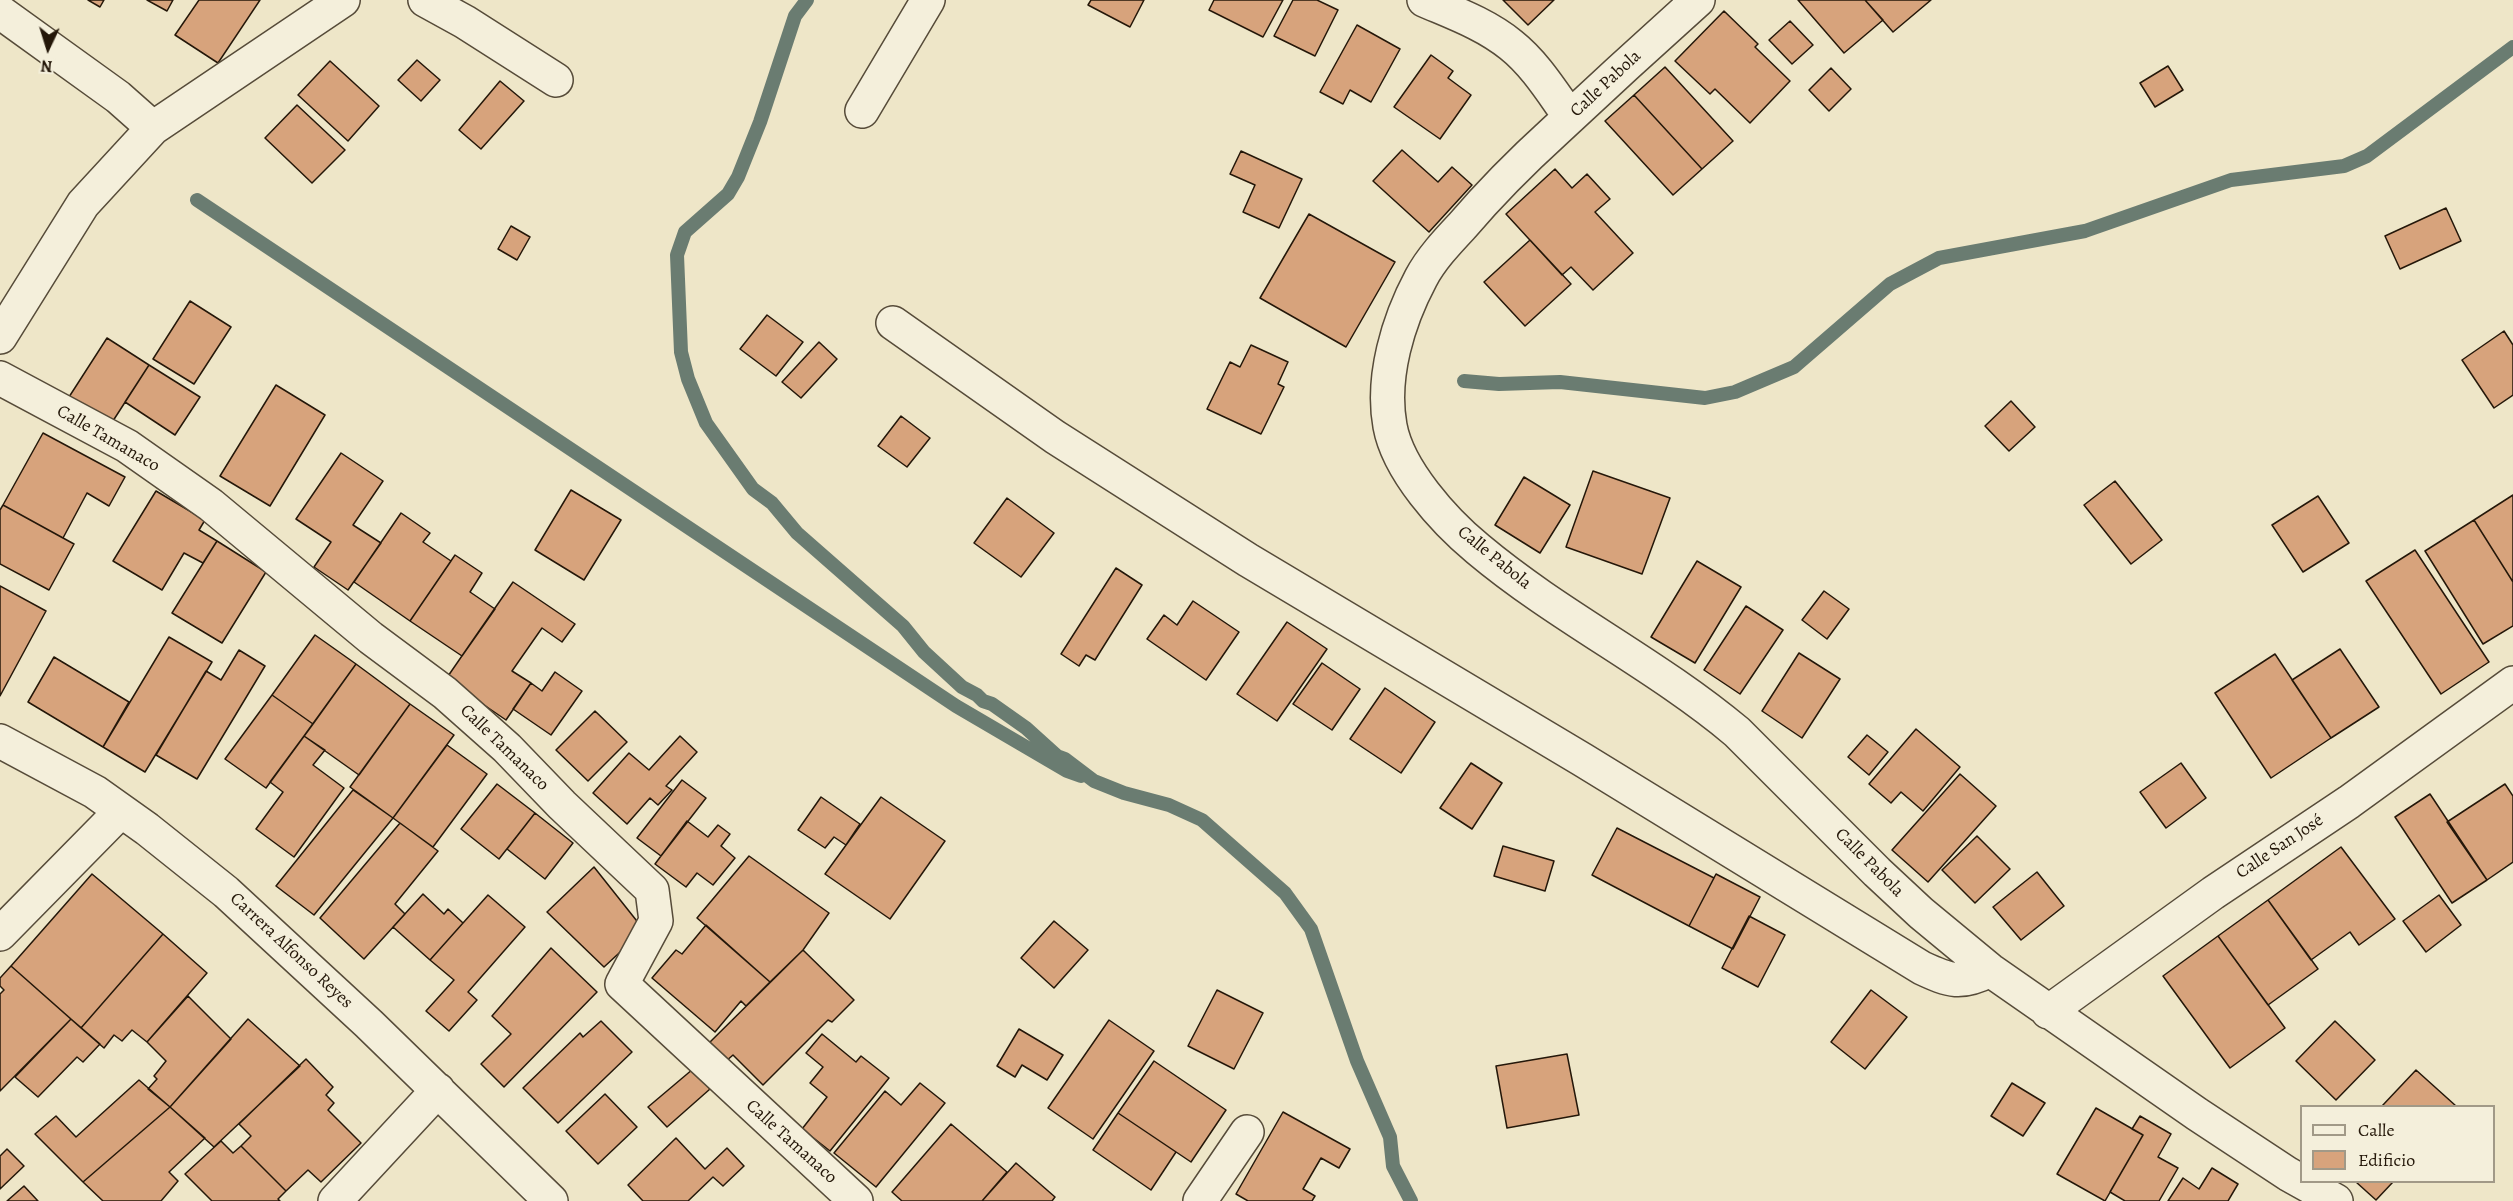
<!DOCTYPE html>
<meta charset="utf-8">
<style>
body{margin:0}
#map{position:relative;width:2513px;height:1201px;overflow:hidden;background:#eee6c8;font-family:Alegreya,serif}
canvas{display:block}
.legend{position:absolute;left:2300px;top:1105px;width:195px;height:78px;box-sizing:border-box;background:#f4efdb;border:2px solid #a19987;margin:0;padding:8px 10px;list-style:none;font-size:18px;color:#241709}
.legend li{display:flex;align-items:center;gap:12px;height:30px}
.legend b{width:30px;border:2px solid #a19987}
.north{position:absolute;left:18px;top:18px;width:60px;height:60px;-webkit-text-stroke:4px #f4efdb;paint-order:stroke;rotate:184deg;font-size:16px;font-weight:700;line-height:24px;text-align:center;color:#241709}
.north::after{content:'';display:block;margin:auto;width:21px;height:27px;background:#241709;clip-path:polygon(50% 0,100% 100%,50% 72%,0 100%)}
</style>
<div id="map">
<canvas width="2513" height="1201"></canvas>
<ul class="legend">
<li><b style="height:8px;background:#f4efdb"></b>Calle</li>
<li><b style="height:16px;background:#d7a37c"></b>Edificio</li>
</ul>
<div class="north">N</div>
</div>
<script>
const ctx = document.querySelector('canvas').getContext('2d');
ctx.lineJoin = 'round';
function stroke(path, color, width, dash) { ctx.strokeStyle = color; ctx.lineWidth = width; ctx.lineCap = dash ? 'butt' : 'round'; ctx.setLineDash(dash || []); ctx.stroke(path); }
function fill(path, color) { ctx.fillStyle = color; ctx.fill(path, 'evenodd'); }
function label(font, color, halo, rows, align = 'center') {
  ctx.font = font + ' Alegreya,serif'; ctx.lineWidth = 4.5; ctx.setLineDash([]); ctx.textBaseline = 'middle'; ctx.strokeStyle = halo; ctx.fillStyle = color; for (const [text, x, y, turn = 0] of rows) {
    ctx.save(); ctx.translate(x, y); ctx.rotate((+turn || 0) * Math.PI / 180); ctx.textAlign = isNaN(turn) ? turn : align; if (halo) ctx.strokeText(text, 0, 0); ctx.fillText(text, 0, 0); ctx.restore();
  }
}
const stream = new Path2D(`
 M 807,0 L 795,16 L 760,122 L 738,177 L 728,194 L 685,232 L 677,255 L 681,352 L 688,379 L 706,423 L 753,489 L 772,503 L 797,533 L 903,626 L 924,652 L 962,687 L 977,695 L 983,701 L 992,704 L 1026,728 L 1057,756 L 1065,759 L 1094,781 L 1124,793 L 1169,805 L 1202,820 L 1285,893 L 1311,929 L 1357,1061 L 1390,1137 L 1393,1166 L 1411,1201
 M 197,200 L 956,706 L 1067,771 L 1081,776
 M 1464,381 L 1499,384 L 1560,382 L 1705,398 L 1735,392 L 1794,367 L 1890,284 L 1939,258 L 2085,231 L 2231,180 L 2344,166 L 2367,156 L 2513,47`);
const building = new Path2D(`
 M 88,0 L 104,0 L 100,7 Z
 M 147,0 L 173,0 L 167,11 Z
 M 199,0 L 260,0 L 218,63 L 175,35 Z
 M 1091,0 L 1144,0 L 1130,27 L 1088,5 Z
 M 1214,0 L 1283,0 L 1263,37 L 1209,10 Z
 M 1293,0 L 1317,0 L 1338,10 L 1315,56 L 1274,36 Z
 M 1503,0 L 1554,0 L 1528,25 Z
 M 1798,0 L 1865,0 L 1883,20 L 1844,53 Z
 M 1865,0 L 1931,0 L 1893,32 Z
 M 1724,11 L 1758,44 L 1755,47 L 1790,81 L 1750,123 L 1715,89 L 1710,94 L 1675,61 Z
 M 1790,21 L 1813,45 L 1792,64 L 1769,40 Z
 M 1357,25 L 1400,49 L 1371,102 L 1350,90 L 1343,104 L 1320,92 Z
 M 1431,55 L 1453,71 L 1448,78 L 1471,95 L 1440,139 L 1394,107 Z
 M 417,60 L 440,80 L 421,101 L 398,80 Z
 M 330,61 L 379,106 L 348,141 L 298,95 Z
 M 2168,66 L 2183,90 L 2155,107 L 2140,83 Z
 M 1665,67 L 1733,141 L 1702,169 L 1634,95 Z
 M 1831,68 L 1851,89 L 1829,111 L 1809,90 Z
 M 500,81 L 524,101 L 481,149 L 459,130 Z
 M 1634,95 L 1702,169 L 1673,195 L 1605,121 Z
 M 297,105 L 345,150 L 312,183 L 265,138 Z
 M 1402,150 L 1438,182 L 1452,167 L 1472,185 L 1429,232 L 1373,181 Z
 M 1241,151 L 1302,179 L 1279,228 L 1243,212 L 1255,185 L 1230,174 Z
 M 1555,169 L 1572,188 L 1587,174 L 1610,199 L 1595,212 L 1633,253 L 1593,290 L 1571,267 L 1562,275 L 1506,214 Z
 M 2446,208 L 2461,241 L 2400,269 L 2385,236 Z
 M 1309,214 L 1395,262 L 1346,347 L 1260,298 Z
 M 511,226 L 530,237 L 517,260 L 498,249 Z
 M 1530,240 L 1571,284 L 1525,326 L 1484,282 Z
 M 190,301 L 231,327 L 194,384 L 153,359 Z
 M 767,315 L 803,342 L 776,376 L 740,349 Z
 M 2504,331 L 2513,345 L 2513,395 L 2494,408 L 2462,360 Z
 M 107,338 L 149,365 L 111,424 L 69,397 Z
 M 819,342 L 837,359 L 801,398 L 782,382 Z
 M 1251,345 L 1288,362 L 1278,384 L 1284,387 L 1261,434 L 1207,409 L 1230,362 L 1240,367 Z
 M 149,365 L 200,397 L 175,435 L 125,402 Z
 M 276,385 L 325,415 L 270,506 L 220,476 Z
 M 2011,401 L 2035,427 L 2009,451 L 1985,426 Z
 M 901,416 L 930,438 L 907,467 L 878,446 Z
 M 43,433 L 125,477 L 109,506 L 87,493 L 63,538 L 3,505 Z
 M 341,453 L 383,481 L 353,525 L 381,543 L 348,590 L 314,567 L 331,542 L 296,519 Z
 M 1593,471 L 1670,498 L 1642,574 L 1566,547 Z
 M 1524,477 L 1570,505 L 1540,553 L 1495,525 Z
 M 2115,481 L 2162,540 L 2131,564 L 2084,505 Z
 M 571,490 L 621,520 L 584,580 L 535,550 Z
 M 156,491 L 205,520 L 199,530 L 217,541 L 203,563 L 184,553 L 162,590 L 113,561 Z
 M 2513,495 L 2513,582 L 2474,520 Z
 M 2318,496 L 2349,543 L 2303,572 L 2272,525 Z
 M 1007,498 L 1054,533 L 1021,577 L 974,543 Z
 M 3,505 L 74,544 L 49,590 L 0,564 L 0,510 Z
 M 401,513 L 430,533 L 423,542 L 451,561 L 410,621 L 354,582 Z
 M 2474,520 L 2513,582 L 2513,626 L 2483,644 L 2425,551 Z
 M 217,541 L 266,572 L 222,643 L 172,613 Z
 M 2415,550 L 2489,662 L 2441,694 L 2366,581 Z
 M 455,555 L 482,573 L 470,592 L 495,609 L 462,656 L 410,621 Z
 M 1697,561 L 1741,587 L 1695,663 L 1651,637 Z
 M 1116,568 L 1142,585 L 1095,660 L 1086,655 L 1079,666 L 1061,654 Z
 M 513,582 L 575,624 L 562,642 L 542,628 L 512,671 L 531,683 L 506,720 L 446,679 Z
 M 0,586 L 46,611 L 0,696 Z
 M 1824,591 L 1849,609 L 1827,639 L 1802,620 Z
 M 1193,601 L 1239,632 L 1206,680 L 1147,639 L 1164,615 L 1177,625 Z
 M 1746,606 L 1783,630 L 1740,694 L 1704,670 Z
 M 1287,622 L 1327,649 L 1277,721 L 1237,694 Z
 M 315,635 L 356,664 L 313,724 L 272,695 Z
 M 169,637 L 212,662 L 145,772 L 103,747 Z
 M 2340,649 L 2379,707 L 2331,738 L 2292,680 Z
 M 239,650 L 265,666 L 197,779 L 156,755 L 206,671 L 221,680 Z
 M 1799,653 L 1840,679 L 1802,738 L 1762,711 Z
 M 2275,654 L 2331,738 L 2271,778 L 2215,693 Z
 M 54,657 L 129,702 L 103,747 L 28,702 Z
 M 1322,663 L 1360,689 L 1332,730 L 1293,704 Z
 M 356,664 L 410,704 L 359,775 L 304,736 Z
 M 555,672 L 582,691 L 551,735 L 513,709 L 531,683 L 542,691 Z
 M 1385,688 L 1435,722 L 1401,773 L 1350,739 Z
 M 272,695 L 313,724 L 266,788 L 225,759 Z
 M 410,704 L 454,735 L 393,818 L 350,787 Z
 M 595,711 L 627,742 L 588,781 L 556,750 Z
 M 1916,729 L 1960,767 L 1923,811 L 1901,792 L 1891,803 L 1869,784 Z
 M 1867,735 L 1888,752 L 1869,775 L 1848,757 Z
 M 304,736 L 325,750 L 313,765 L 344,788 L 294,857 L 256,829 L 283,792 L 270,782 Z
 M 680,736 L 697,752 L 666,786 L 672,790 L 658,805 L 650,798 L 627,824 L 593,793 L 629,753 L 649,770 Z
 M 447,745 L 487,774 L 433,847 L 393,818 Z
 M 1471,763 L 1502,783 L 1472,829 L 1440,808 Z
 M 2181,763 L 2206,798 L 2166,828 L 2140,792 Z
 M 1960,774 L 1996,806 L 1928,882 L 1892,850 Z
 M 682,780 L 706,798 L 661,856 L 637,838 Z
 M 497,784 L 535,813 L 499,859 L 461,829 Z
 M 2505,784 L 2513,796 L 2513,862 L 2487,880 L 2447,822 Z
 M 353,790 L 393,818 L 314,915 L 276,886 Z
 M 2430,794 L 2487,880 L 2452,903 L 2395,817 Z
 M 821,797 L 860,824 L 846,845 L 834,837 L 825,848 L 798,830 Z
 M 881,797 L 945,841 L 890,919 L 825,874 Z
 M 535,813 L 573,843 L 545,879 L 507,849 Z
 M 687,821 L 708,837 L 718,825 L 730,834 L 721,846 L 735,858 L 713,885 L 697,873 L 686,887 L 655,864 Z
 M 400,823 L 438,851 L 395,904 L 405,914 L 364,959 L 320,918 Z
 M 1617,828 L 1714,878 L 1689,926 L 1592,875 Z
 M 1977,836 L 2010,869 L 1975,903 L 1942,870 Z
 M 1503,846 L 1554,861 L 1545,891 L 1494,876 Z
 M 2341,847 L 2395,919 L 2359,945 L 2350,932 L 2311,960 L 2268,900 Z
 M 749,856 L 829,913 L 803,950 L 770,982 L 697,918 Z
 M 594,867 L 644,930 L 604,967 L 547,912 Z
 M 2037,872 L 2064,906 L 2021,940 L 1993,907 Z
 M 92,874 L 163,934 L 81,1028 L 11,966 Z
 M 1716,874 L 1760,897 L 1733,949 L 1689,926 Z
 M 423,894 L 444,914 L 448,909 L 463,923 L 430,960 L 393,927 Z
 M 488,895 L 525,927 L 468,992 L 477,1000 L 449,1031 L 426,1011 L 454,980 L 430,960 Z
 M 2439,895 L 2461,925 L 2426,952 L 2403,921 Z
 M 2268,900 L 2318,969 L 2268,1005 L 2218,936 Z
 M 1749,916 L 1785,935 L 1758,987 L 1722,968 Z
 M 1054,921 L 1088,950 L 1054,988 L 1021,958 Z
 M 706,925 L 770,982 L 746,1006 L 741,1001 L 715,1032 L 652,978 L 676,950 L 682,954 Z
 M 163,934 L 207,973 L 147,1042 L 132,1030 L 122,1041 L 114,1035 L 104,1048 L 81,1028 Z
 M 2218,936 L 2285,1028 L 2230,1068 L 2163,976 Z
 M 551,948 L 597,992 L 504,1087 L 481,1064 L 511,1034 L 492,1016 Z
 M 803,950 L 854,1000 L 832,1022 L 828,1020 L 763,1085 L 733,1055 L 725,1062 L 707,1045 Z
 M 11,966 L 71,1019 L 0,1091 L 0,994 L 4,990 L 0,986 L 0,978 Z
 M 1217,990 L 1263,1013 L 1234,1069 L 1188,1046 Z
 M 1871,990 L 1907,1017 L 1865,1069 L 1831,1042 Z
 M 188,996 L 231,1039 L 170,1107 L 148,1089 L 157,1079 L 154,1076 L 166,1061 L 147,1042 Z
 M 71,1019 L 100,1044 L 83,1062 L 77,1057 L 38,1097 L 15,1077 Z
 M 248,1019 L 300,1066 L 214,1147 L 170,1107 Z
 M 1109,1020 L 1154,1051 L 1093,1139 L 1048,1108 Z
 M 601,1021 L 632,1052 L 558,1123 L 523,1088 L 580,1033 L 583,1037 Z
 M 2335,1021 L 2375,1060 L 2336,1100 L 2296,1061 Z
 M 1019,1029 L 1063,1055 L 1047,1080 L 1022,1065 L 1015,1077 L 997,1066 Z
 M 822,1034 L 856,1062 L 861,1056 L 889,1078 L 830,1151 L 802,1129 L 827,1097 L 810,1083 L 823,1067 L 806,1053 Z
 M 1567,1054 L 1579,1115 L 1507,1128 L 1496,1066 Z
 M 306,1059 L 333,1087 L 326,1095 L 334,1103 L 328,1110 L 361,1143 L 321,1182 L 308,1170 L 286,1191 L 241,1146 L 251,1136 L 239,1124 Z
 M 1154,1061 L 1226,1110 L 1191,1162 L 1118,1113 Z
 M 693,1069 L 710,1089 L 667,1127 L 648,1107 Z
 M 2416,1070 L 2456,1106 L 2382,1106 Z
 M 139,1080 L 170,1107 L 83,1182 L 35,1134 L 56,1116 L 76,1137 Z
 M 920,1083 L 945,1103 L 876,1187 L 834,1153 L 885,1091 L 901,1105 Z
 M 2012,1083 L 2045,1103 L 2023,1136 L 1991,1116 Z
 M 605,1094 L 637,1127 L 598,1164 L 566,1131 Z
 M 170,1107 L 205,1138 L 169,1172 L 178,1181 L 161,1201 L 103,1201 L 83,1182 Z
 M 2096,1108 L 2143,1135 L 2105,1201 L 2057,1174 Z
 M 1283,1112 L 1350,1149 L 1339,1168 L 1321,1158 L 1303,1189 L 1315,1196 L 1312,1201 L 1248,1201 L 1236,1194 Z
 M 1118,1113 L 1176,1152 L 1151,1190 L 1093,1150 Z
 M 2140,1116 L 2171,1134 L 2158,1157 L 2178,1168 L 2159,1201 L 2125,1201 L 2110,1192 L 2143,1135 L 2132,1129 Z
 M 951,1124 L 1007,1172 L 982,1201 L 902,1201 L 892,1192 Z
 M 676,1138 L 705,1169 L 727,1148 L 744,1166 L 723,1186 L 713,1177 L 688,1201 L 643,1201 L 628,1185 Z
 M 221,1141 L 233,1153 L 241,1146 L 286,1191 L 278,1199 L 280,1201 L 212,1201 L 185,1174 Z
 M 7,1149 L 24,1166 L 0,1189 L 0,1156 Z
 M 1016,1163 L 1055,1197 L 1052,1201 L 982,1201 Z
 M 2212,1168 L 2238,1184 L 2228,1201 L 2168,1201 L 2183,1178 L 2199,1189 Z
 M 2356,1182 L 2393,1182 L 2376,1200 Z
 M 24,1186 L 38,1201 L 7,1201 Z`);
const street = new Path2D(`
 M 425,0 L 465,22 L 556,80
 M 1424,0 C 1454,13 1485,24 1511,45 C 1535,64 1552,92 1570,117
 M 1698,0 C 1650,43 1602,87 1555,131 C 1522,161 1491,192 1462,226 C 1447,242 1431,259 1421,278 C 1398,321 1381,377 1390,426 C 1398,470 1444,521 1478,549 C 1559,617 1656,664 1737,732 L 1877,872 L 1921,913 L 1990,970 L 2197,1114 L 2288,1174 L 2336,1201
 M 0,12 L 118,97 L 153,128 L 83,204 L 0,337
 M 862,111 L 928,0
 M 153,128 L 343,0
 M 893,323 L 1055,437 L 1248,560 L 1583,760 L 1922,968 C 1950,981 1961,985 1990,970
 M 0,378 L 127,446 L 211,505 L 371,638 L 445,693 L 507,748 L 562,805 L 652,890 L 656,921 L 622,984 L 856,1201
 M 0,741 L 95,792 L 147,829 L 226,892 L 369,1024 L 551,1201
 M 0,934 L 121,811
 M 2048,1012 L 2213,893 L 2349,802 L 2513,683
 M 335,1201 L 438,1090
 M 1200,1201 L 1247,1132`);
const streetNames = [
 ["Calle Pabola",1606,84,-43],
 ["Calle Tamanaco",108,439,30],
 ["Calle Pabola",1494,558,39],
 ["Calle Tamanaco",504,748,44],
 ["Calle San José",2280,847,-34],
 ["Calle Pabola",1869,863,45],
 ["Carrera Alfonso Reyes",291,951,43],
 ["Calle Tamanaco",791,1142,42]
];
stroke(stream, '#6a7c71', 14);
fill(building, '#d7a37c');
stroke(building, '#241709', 1.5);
stroke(street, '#564b39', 36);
stroke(street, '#f4efdb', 33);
label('18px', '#241709', '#f4efdb', streetNames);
</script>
